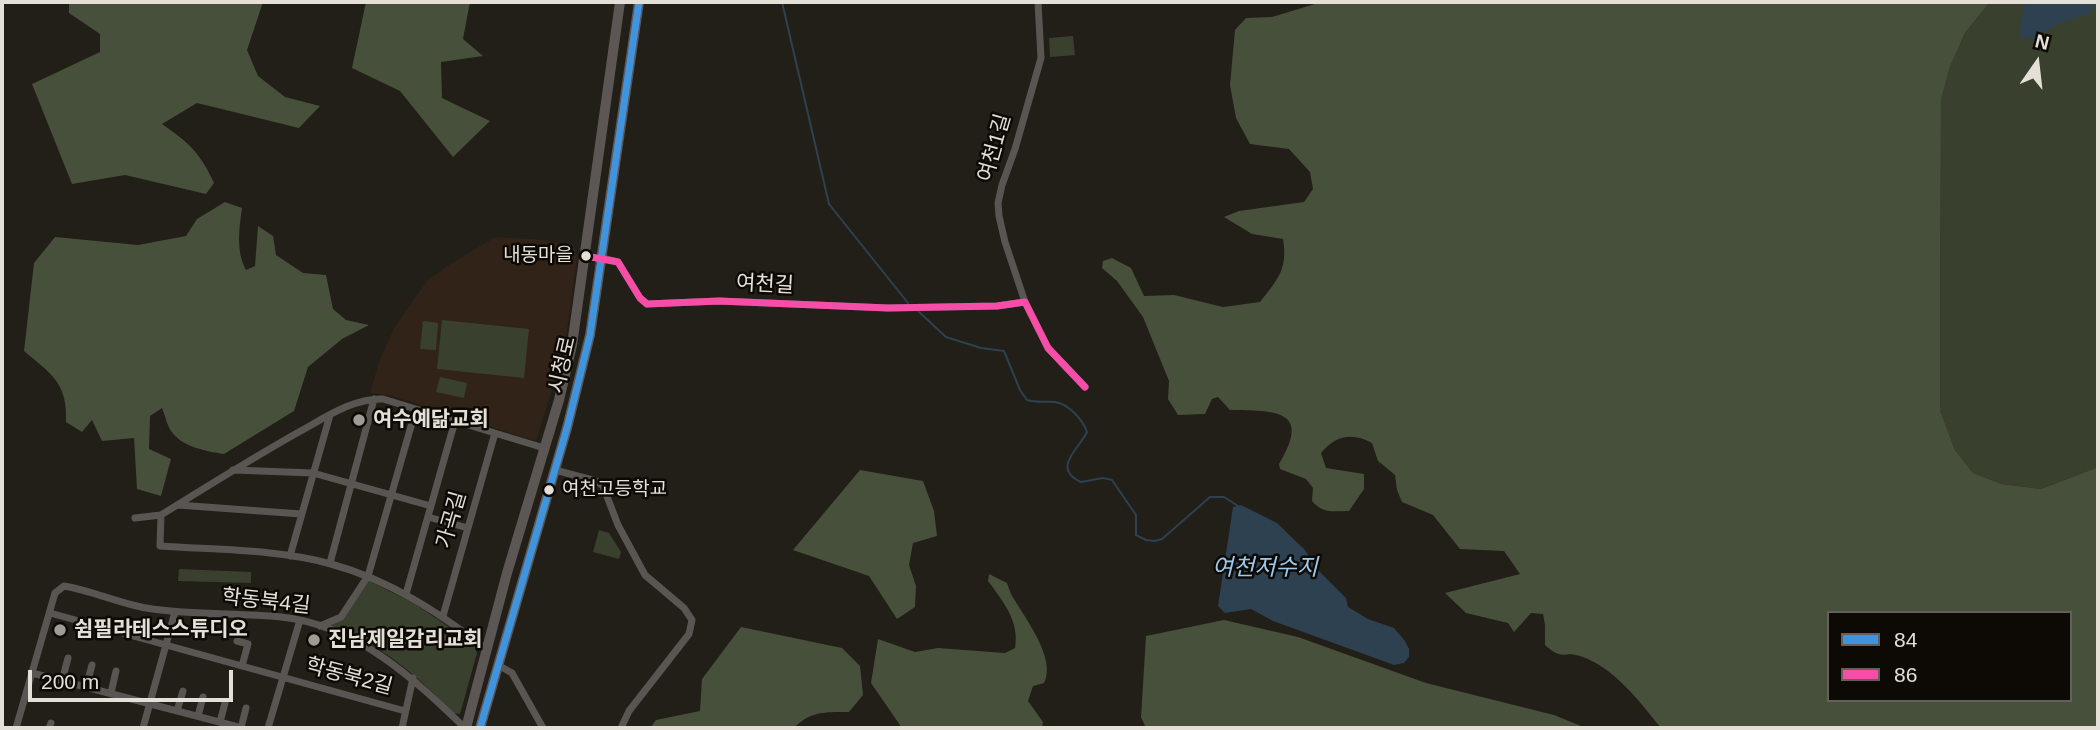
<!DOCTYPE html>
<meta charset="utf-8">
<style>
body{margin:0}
#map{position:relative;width:2100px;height:730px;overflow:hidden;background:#221e18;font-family:Arial,sans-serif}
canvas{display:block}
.frame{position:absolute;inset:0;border:4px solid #e4dfd7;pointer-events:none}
.legend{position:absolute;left:1827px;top:611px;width:245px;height:91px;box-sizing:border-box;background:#0d0905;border:2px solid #635f59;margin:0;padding:9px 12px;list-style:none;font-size:21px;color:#e4dfd7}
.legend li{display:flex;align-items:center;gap:14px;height:35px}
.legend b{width:35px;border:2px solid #635f59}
.north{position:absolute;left:2002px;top:28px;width:70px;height:70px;-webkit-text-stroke:5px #0d0905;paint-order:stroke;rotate:14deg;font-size:19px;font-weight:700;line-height:28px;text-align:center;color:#e4dfd7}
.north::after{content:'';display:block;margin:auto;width:24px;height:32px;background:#e4dfd7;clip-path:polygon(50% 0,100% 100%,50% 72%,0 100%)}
.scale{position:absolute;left:28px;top:670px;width:205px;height:32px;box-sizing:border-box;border:4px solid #e4dfd7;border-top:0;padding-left:9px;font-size:21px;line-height:24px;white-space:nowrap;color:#e4dfd7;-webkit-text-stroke:5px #0d0905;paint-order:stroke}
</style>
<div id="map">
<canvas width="2100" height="730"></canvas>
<div class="frame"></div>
<ul class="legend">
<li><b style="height:9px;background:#4094de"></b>84</li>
<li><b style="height:9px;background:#f54da8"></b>86</li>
</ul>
<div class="north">N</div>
<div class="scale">200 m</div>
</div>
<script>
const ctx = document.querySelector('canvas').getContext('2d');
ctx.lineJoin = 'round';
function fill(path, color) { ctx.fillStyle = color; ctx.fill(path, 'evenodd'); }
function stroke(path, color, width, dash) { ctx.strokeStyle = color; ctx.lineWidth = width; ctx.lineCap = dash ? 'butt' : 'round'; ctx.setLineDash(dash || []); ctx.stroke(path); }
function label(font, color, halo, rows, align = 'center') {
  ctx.font = font + ' Arial,"Noto Sans KR",sans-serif'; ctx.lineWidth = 5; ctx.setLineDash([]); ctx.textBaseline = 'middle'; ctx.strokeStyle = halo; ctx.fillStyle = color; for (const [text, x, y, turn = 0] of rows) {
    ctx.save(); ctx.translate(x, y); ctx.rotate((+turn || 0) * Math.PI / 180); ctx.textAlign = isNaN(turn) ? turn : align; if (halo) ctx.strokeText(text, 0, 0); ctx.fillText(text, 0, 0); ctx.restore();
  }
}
const education = new Path2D(`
 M 495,237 L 546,240 L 575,248 L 577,258 L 567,331 L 553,386 L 536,441 L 388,395 L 370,393 L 379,362 L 395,326 L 427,281 L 447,266 Z`);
const green = new Path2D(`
 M 1990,2 L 2098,2 L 2098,467 L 2041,489 L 2002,484 L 1973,473 L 1955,450 L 1940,410 L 1941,100 L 1950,67 L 1965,33 Z
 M 1073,36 L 1075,55 L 1050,57 L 1049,38 Z
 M 442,320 L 529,329 L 524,378 L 437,369 Z
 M 423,321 L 438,323 L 436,350 L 420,349 Z
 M 440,377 L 467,383 L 464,398 L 436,392 Z
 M 599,530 L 609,533 L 621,552 L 619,559 L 593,552 Z
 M 179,569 L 251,572 L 251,583 L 178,581 Z
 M 369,581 L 415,604 L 474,644 L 477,653 L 460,714 L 453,713 C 419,677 377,640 328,626 L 343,619 Z`);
const forest = new Path2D(`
 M 69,2 L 263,2 L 247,50 L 258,76 L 285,97 L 320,106 L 299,128 L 197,103 L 162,124 C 188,142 200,152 214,183 L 206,194 L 125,175 L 72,184 L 32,84 L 100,52 L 100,34 L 69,13 Z
 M 366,2 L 470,2 L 463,39 L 483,56 L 441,62 L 442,98 L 490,121 L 453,157 L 400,91 L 352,68 Z
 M 1307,2 L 1990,2 L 1965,33 L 1950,67 L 1941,100 L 1940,410 L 1955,450 L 1973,473 L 2002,484 L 2041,489 L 2098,467 L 2098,728 L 1661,728 C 1640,702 1614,667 1580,656 C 1563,650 1564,662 1545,645 L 1545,625 L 1543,614 L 1531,613 L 1514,632 L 1508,623 L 1466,613 L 1445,593 L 1520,574 L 1504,551 L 1460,549 L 1433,515 L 1402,502 L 1397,490 L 1395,475 L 1378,461 L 1372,443 C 1352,432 1335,436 1321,453 L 1326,468 L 1364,474 L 1364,489 L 1349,511 C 1333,511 1323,514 1312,501 L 1313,488 L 1306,479 L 1280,469 L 1279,464 C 1313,408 1273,411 1230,410 L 1218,397 L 1212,399 L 1205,414 L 1178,415 L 1168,399 L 1169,381 L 1143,317 L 1117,281 L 1102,268 L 1103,261 L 1112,258 L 1131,268 L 1144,296 L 1174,295 L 1223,307 L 1260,302 C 1278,279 1288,269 1283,239 L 1252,234 L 1224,217 L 1239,211 L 1304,202 L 1313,189 L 1310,172 L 1289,149 L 1250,144 L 1236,118 L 1230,85 L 1235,30 L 1246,18 L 1272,17 L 1315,4 ZM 1829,613 L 2070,613 L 2070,700 L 1829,700 Z
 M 225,202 L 242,208 C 239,230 236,251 246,270 L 255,266 L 258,226 L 273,236 L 276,255 L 303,273 L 326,275 L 333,309 L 346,320 L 369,325 L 342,339 L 308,367 L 294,411 L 224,454 C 205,451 182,447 171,431 C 167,425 165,415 162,408 L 150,416 L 149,449 L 171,459 L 161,496 L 137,489 L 134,438 L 102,441 L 92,420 L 82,432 L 66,422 C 68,383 51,374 24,351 L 34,263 L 55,237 L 138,245 L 186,236 L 197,219 Z
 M 860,470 L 923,481 L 934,511 L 937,536 L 913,543 L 909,565 L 916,586 L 915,607 L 897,619 L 869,576 L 793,550 Z
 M 989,574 L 1007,583 L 1011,594 C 1024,617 1057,658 1044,683 L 1033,686 L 1028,701 L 1043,722 L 1042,728 L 902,728 L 871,683 L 878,639 L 915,652 L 938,648 L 1005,653 L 1015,648 C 1020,622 1003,601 988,581 Z
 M 1224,620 L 1298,637 L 1426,683 L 1554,715 L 1586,728 L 1146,728 L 1141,717 L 1146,636 Z
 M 741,627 L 842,648 L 860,666 L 863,695 L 849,712 C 826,712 810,711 794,728 L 650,728 L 656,720 L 700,711 L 702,679 Z`);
const water = new Path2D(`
 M 2025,2 L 2098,2 L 2088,14 L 2055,25 L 2034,39 L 2020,37 L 2019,33 Z
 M 1241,505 L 1277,523 L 1305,550 L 1315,567 L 1346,598 L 1348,607 L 1368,619 L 1394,628 L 1405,641 L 1409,649 L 1409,657 L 1404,663 L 1394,665 L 1273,621 L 1251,609 L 1225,613 L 1218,606 L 1233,507 Z`);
const stream = new Path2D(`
 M 782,2 L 829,204 L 908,303
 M 918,311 L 946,337 L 981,348 L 1004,351 L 1020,390 L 1027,400 C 1037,403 1046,401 1055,402 C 1069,404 1083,420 1087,432 C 1079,449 1051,468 1081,482 L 1103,478 L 1112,480 L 1136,515 L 1136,535 L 1146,540 L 1155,541 L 1162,539 L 1210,497 L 1224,497 L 1238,506`);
const street = new Path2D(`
 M 602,258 L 618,262 L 640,298 L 647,304 L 719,301 L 888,308 L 997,306 L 1025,302 L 1048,348 L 1085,387
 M 1025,302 L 1005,242 L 999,216 L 998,203 L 1002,185 L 1015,149 L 1041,58 L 1038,2
 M 233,470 L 313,473 L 431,506
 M 555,470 L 596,481 L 603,486 L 618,525 L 645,575 L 684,608 L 692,620 L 689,634 L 629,711 L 621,728
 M 178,505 L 301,514
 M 428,517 L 468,528
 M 135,518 L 161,515
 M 290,556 L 330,415
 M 330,563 L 374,399
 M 406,594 L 455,421
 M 50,613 L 405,711
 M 443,616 L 495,433
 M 320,626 L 341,617 L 368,576 L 416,409
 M 237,641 L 248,644 L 242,666
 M 487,649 C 439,613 390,580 331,564 C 278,549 215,550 160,546 L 161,515 C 206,487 251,459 297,433 C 323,419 352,398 383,399 L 544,448
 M 498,665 L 512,673 L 543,728
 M 32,673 L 242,728
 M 62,681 L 68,658
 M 86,687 L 92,665
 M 111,693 L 116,671
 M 177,711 L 183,691
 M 198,716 L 203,697
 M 220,722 L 225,703
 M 16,728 L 55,593 L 64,586 C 94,591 122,605 152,609 C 195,615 238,613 281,617 C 357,625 413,678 465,728
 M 49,728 L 51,723
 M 143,728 L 175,612
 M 241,728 L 246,708
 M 268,728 L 300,620
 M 402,728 L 413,678`);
const secondary = new Path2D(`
 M 466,728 L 507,573 L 559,400 L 572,345 L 620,2
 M 480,728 L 567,428 L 590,335 L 639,2`);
const bus1 = new Path2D(`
 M 480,728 L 567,428 L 590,335 L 639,2`);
const bus2 = new Path2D(`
 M 586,256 L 618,262 L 640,298 L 647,304 L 719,301 L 888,308 L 997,306 L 1025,302 L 1048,348 L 1085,387`);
const markers = [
 [586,256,6,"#e4dfd7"],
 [359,420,7,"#a09b94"],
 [549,490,6,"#e4dfd7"],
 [60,630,7,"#a09b94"],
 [314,640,7,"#a09b94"]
];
const busNames = [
 ["내동마을",573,256],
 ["여천고등학교",562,490,"left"]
];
const streetNames = [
 ["여천1길",995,148,-74],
 ["여천길",765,285,3],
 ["시청로",563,365,-77],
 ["가곡길",452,520,-74],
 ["학동북4길",266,602,6],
 ["학동북2길",349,677,15]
];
const poiNames = [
 ["여수예닮교회",373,420],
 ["쉼필라테스스튜디오",74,630],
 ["진남제일감리교회",328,640]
];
const waterNames = [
 ["여천저수지",1265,569]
];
fill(education, '#312318');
fill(green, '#39412e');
fill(forest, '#47503b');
fill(water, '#2d4150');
stroke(stream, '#2d4150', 2);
stroke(street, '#595552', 7);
stroke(secondary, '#5c5654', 10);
stroke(bus1, '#4094de', 7);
stroke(bus2, '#f54da8', 7);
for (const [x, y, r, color] of markers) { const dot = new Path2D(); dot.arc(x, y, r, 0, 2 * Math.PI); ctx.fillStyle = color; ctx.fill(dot); stroke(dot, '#0d0905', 2.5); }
label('19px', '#e4dfd7', '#0d0905', busNames, 'right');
label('21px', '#e4dfd7', '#0d0905', streetNames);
label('bold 21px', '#e4dfd7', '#0d0905', poiNames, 'left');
label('italic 23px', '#9cc9ee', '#0d0905', waterNames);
</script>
